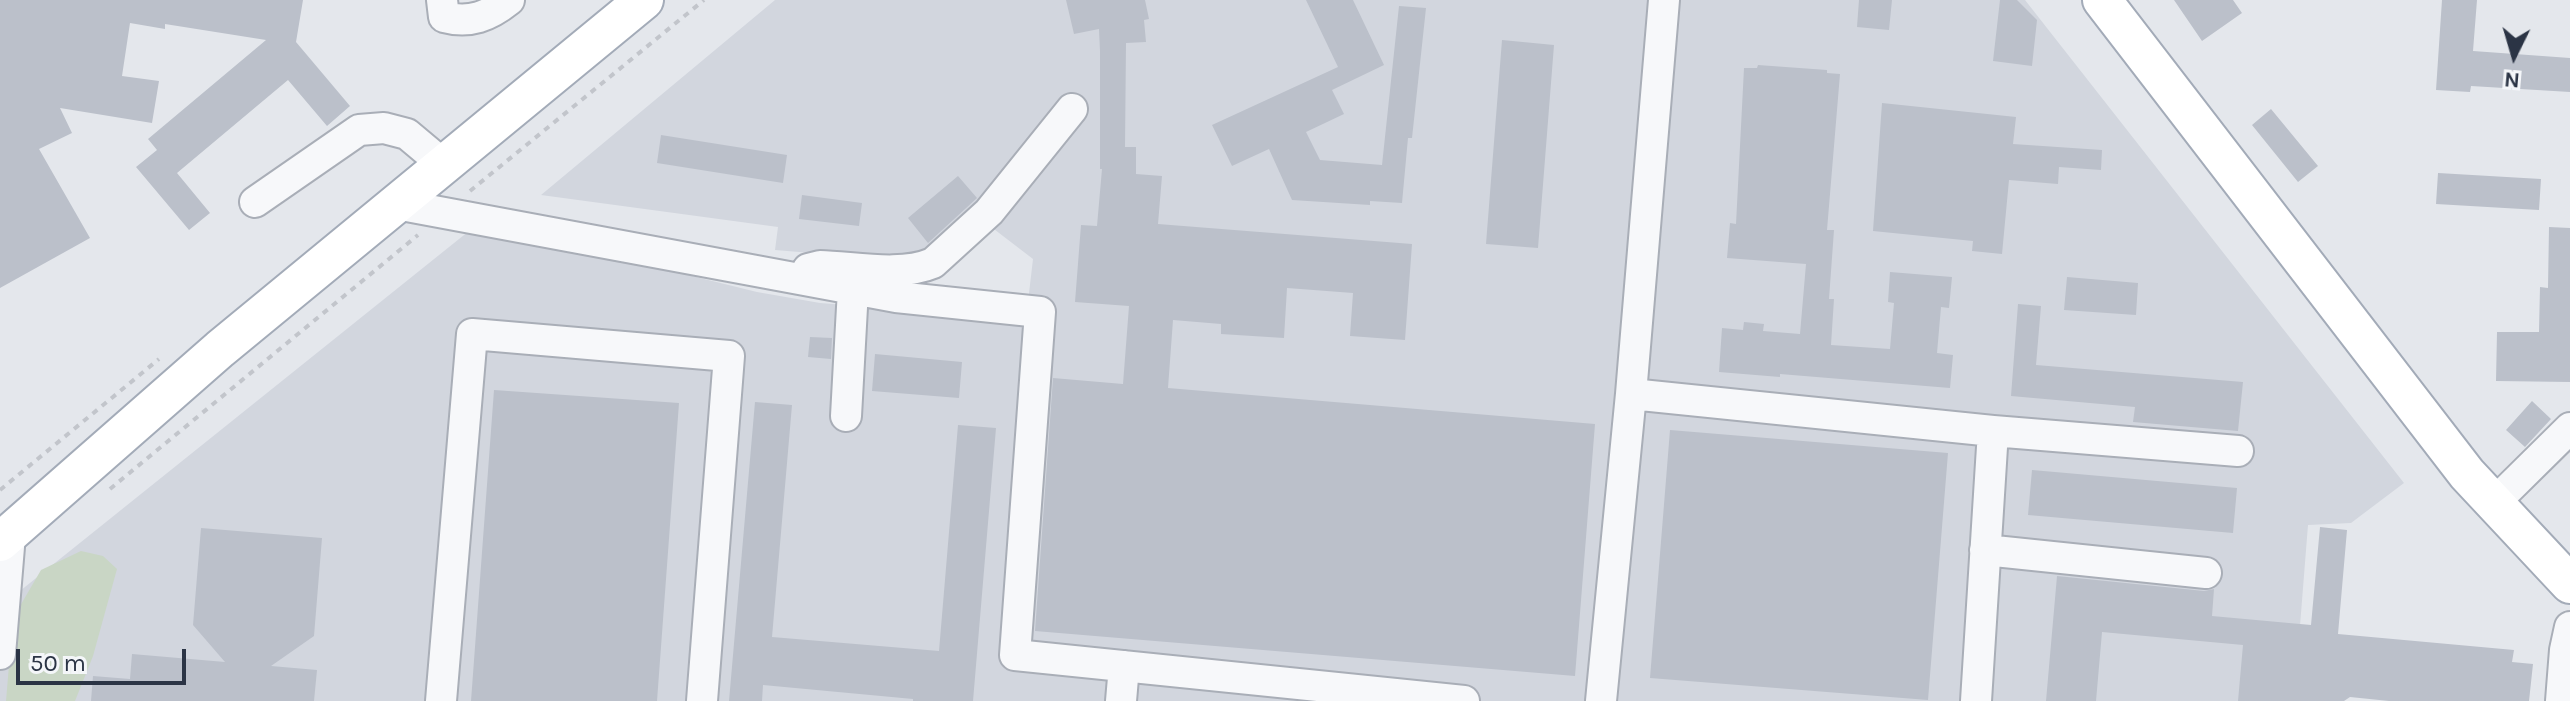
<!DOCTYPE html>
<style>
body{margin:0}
#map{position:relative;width:2570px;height:701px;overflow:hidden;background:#e4e7ec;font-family:Karla,sans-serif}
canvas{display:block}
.north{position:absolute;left:2474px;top:16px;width:80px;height:80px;-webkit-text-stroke:6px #f4f6f9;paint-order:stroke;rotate:185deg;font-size:22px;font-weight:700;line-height:32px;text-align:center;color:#2b3445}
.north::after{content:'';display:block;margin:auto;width:28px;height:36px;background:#2b3445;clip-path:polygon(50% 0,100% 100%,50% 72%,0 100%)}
.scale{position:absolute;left:16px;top:649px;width:170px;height:36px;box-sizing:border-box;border:4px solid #2b3445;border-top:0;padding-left:10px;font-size:24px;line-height:28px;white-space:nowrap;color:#2b3445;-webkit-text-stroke:6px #f4f6f9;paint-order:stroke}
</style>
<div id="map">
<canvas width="2570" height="701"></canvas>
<div class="north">N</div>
<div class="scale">50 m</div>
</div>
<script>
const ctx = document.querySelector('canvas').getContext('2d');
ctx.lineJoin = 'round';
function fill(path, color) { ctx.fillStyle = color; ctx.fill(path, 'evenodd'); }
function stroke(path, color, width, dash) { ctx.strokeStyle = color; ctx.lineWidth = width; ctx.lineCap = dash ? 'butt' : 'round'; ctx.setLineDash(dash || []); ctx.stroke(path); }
const built = new Path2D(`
 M 775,0 L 2025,0 L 2404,483 L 2351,523 L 2308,525 L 2294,701 L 0,701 L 0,607 L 474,227 L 574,247 L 757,292 L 820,303 L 1026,319 L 1033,259 L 973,213 L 909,261 L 775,250 L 778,227 L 541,195 Z`);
const green = new Path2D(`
 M 81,551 L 103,556 L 117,569 L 93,656 L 75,701 L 6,701 L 13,618 L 41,570 Z`);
const building = new Path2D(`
 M 0,0 L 303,0 L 296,42 L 350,106 L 327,126 L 288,80 L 177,173 L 210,213 L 189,230 L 136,167 L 157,150 L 148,139 L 266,40 L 165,24 L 165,29 L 130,23 L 122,76 L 159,81 L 152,123 L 60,108 L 72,133 L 39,149 L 90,238 L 0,288 Z
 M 1066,0 L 1145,0 L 1149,19 L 1144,20 L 1146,42 L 1126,43 L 1125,147 L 1136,147 L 1136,174 L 1162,176 L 1158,224 L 1412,244 L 1405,340 L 1350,336 L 1353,293 L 1287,288 L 1284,338 L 1221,334 L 1221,324 L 1173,320 L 1168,388 L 1595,424 L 1575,676 L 1035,631 L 1053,378 L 1123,384 L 1129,306 L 1075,302 L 1081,225 L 1097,226 L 1102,169 L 1100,169 L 1100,51 L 1099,29 L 1074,34 Z
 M 1306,0 L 1353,0 L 1384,65 L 1332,90 L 1344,114 L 1306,132 L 1320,160 L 1382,165 L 1399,6 L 1426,8 L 1412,138 L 1408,138 L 1402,203 L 1370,201 L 1370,205 L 1292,200 L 1269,149 L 1232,166 L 1212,125 L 1338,67 Z
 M 1859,0 L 1892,0 L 1889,30 L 1857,27 Z
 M 2000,0 L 2017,0 L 2037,20 L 2032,66 L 1993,61 Z
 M 2174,0 L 2233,0 L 2242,13 L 2202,41 Z
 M 2442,0 L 2477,0 L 2473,51 L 2570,58 L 2570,92 L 2471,86 L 2470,92 L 2436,90 Z
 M 1502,40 L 1554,45 L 1538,248 L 1486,244 Z
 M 1758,65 L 1827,70 L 1827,73 L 1840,74 L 1827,230 L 1834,230 L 1829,299 L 1834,299 L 1831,345 L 1890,349 L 1894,303 L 1888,302 L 1890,272 L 1952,277 L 1949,308 L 1941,307 L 1937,353 L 1953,355 L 1950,388 L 1780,374 L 1780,377 L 1719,372 L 1722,328 L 1743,330 L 1744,322 L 1764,324 L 1763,331 L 1800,334 L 1806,264 L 1727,258 L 1730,223 L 1736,224 L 1744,68 L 1757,68 Z
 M 1882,103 L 2016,117 L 2013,144 L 2102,150 L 2101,170 L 2059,167 L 2058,184 L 2009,180 L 2002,254 L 1972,251 L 1973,241 L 1873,231 Z
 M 2271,109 L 2318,166 L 2298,182 L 2252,125 Z
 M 661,135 L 787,155 L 783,183 L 657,163 Z
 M 2438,173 L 2541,179 L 2539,210 L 2436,204 Z
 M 958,176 L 977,198 L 928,243 L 908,218 Z
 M 802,195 L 862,203 L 859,226 L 799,219 Z
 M 2549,227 L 2570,228 L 2570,382 L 2496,381 L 2497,332 L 2539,332 L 2540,287 L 2548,288 Z
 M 2067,277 L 2138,283 L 2136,315 L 2064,310 Z
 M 2018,304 L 2041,306 L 2036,365 L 2243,382 L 2238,431 L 2133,422 L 2135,407 L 2011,396 Z
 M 810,337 L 832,338 L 831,359 L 808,357 Z
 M 875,354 L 962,362 L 959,398 L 872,391 Z
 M 494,390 L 679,403 L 657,701 L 471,701 Z
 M 2532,401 L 2551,419 L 2525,447 L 2506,430 Z
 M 755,402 L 792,405 L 772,637 L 939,651 L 958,425 L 996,428 L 973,701 L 913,701 L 913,699 L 763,685 L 762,701 L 729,701 Z
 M 1670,430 L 1948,453 L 1928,700 L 1650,678 Z
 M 2032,470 L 2237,488 L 2233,533 L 2028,515 Z
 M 2320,527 L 2347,530 L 2338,634 L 2514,650 L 2512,662 L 2533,664 L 2529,701 L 2389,701 L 2350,697 L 2344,701 L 2238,701 L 2243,645 L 2102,632 L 2096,701 L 2046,701 L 2057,576 L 2204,591 L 2214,589 L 2212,616 L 2311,625 Z
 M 201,528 L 322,538 L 314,636 L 271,666 L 317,670 L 314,701 L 91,701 L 93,676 L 130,679 L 132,654 L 225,662 L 193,625 Z`);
const path = new Path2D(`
 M 470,191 L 704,0
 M 110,489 L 418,235
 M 0,490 L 159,359`);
const minor = new Path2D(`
 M 442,0 L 444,17 C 470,24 489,16 509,0
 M 255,202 L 359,130 L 384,128 L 407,134 L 444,165
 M 396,204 L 853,289 L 846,416
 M 808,269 L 820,266 C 855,267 900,277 933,263 L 989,212 L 1072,109
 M 853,289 L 896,297 L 1040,312 L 1015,655 L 1464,701
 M 1631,394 L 1993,431 L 2238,451
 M 2494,503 L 2570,428
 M 1985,550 L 2206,573
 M 0,654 L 10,535
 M 441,701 L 472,334 L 729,356 L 702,701
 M 1121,701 L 1124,666
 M 1601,701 L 1631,394 L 1664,0
 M 1976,701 L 1993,431
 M 2561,701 L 2565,650 L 2570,627`);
const major = new Path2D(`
 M 2102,0 L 2467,474 L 2570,584
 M 0,542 L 220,349 L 644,0`);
fill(built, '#d2d6de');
fill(green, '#c9d6c5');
fill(building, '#bbc0ca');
stroke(minor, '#a9aeb7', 34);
stroke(major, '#a3abb8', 42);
stroke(path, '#c2c5cb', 4, [6, 6]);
stroke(minor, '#f7f8fa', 30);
stroke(major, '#fff', 38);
</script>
